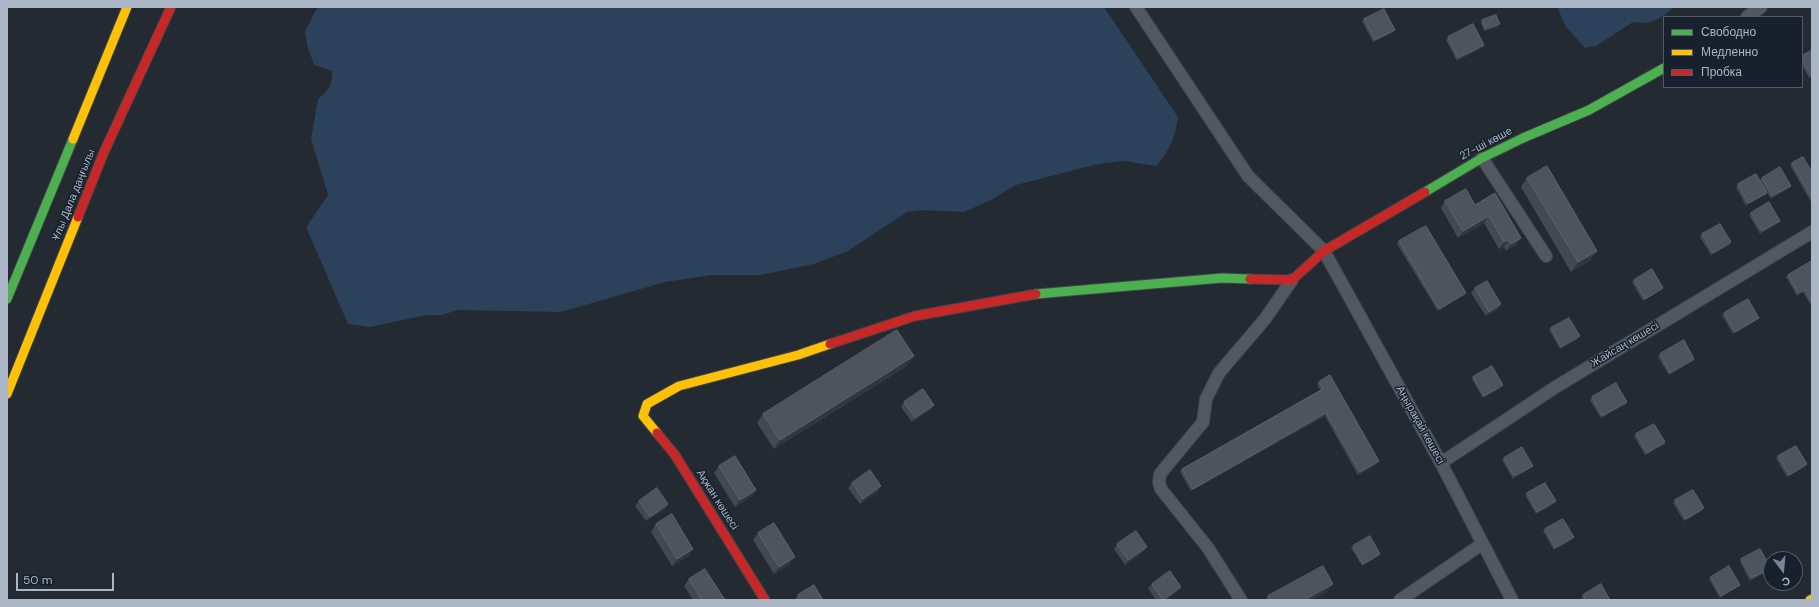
<!DOCTYPE html>
<meta charset="utf-8">
<style>
body{margin:0}
#map{position:relative;width:1819px;height:607px;overflow:hidden;background:#232a31;font-family:"DM Sans",sans-serif}
canvas{display:block}
.frame{position:absolute;inset:0;border:8px solid #aab5c5;pointer-events:none}
.legend{position:absolute;left:1663px;top:16px;width:140px;height:72px;box-sizing:border-box;background:#17202c;border:1px solid #525c69;margin:0;padding:5px 7px;list-style:none;font-size:12px;color:#aab5c5}
.legend li{display:flex;align-items:center;gap:8px;height:20px}
.legend b{width:20px;border:1px solid #525c69}
.north{position:absolute;left:1763px;top:551px;width:40px;height:40px;box-sizing:border-box;background:#17202c;border:1px solid #525c69;border-radius:50%;rotate:164deg;font-size:11px;font-weight:700;line-height:16px;text-align:center;color:#aab5c5}
.north::after{content:'';display:block;margin:auto;width:14px;height:18px;background:#7b8491;clip-path:polygon(50% 0,100% 100%,50% 72%,0 100%)}
.scale{position:absolute;left:16px;top:573px;width:98px;height:18px;box-sizing:border-box;border:2px solid #aab5c5;border-top:0;padding-left:5px;font-size:12px;line-height:14px;white-space:nowrap;color:#aab5c5;-webkit-text-stroke:3px #17202c;paint-order:stroke}
</style>
<div id="map">
<canvas width="1819" height="607"></canvas>
<div class="frame"></div>
<ul class="legend">
<li><b style="height:5px;background:#4caf50"></b>Свободно</li>
<li><b style="height:5px;background:#ffc107"></b>Медленно</li>
<li><b style="height:5px;background:#c62828"></b>Пробка</li>
</ul>
<div class="north">С</div>
<div class="scale">50 m</div>
</div>
<script>
const ctx = document.querySelector('canvas').getContext('2d');
ctx.lineJoin = 'round';
function fill(path, color) { ctx.fillStyle = color; ctx.fill(path, 'evenodd'); }
function stroke(path, color, width, dash) { ctx.strokeStyle = color; ctx.lineWidth = width; ctx.lineCap = dash ? 'butt' : 'round'; ctx.setLineDash(dash || []); ctx.stroke(path); }
function label(font, color, halo, rows, align = 'center') {
  ctx.font = font + ' "DM Sans",sans-serif'; ctx.lineWidth = 3; ctx.setLineDash([]); ctx.textBaseline = 'middle'; ctx.strokeStyle = halo; ctx.fillStyle = color; for (const [text, x, y, turn = 0] of rows) {
    ctx.save(); ctx.translate(x, y); ctx.rotate((+turn || 0) * Math.PI / 180); ctx.textAlign = isNaN(turn) ? turn : align; if (halo) ctx.strokeText(text, 0, 0); ctx.fillText(text, 0, 0); ctx.restore();
  }
}
const water = new Path2D(`
 M 319,7 L 1104,7 L 1178,117 C 1176,136 1169,152 1156,166 L 1123,161 L 1098,164 L 1016,185 L 989,201 L 964,212 L 921,210 L 907,212 L 848,251 L 814,264 L 761,275 L 712,275 L 665,282 L 561,312 L 458,310 L 442,315 L 427,315 L 370,327 L 348,324 L 306,227 L 328,195 L 311,139 L 318,99 C 328,91 333,84 332,71 L 314,65 L 307,45 L 305,31 L 316,10 Z
 M 1557,7 L 1675,7 L 1660,18 L 1648,23 L 1633,22 L 1596,46 L 1585,48 L 1566,27 Z`);
const street = new Path2D(`
 M 1136,7 L 1248,176 L 1324,251 L 1441,463 L 1512,600
 M 1747,17 L 1761,7
 M 1482,158 L 1546,256
 M 1441,463 L 1554,388 L 1812,232
 M 1241,600 L 1208,548 L 1161,489 L 1159,482 L 1160,474 L 1203,422 L 1206,399 L 1219,373 L 1265,319 L 1292,280
 M 1400,600 L 1482,544`);
const fast = new Path2D(`
 M 1425,192 L 1482,158 L 1523,138 L 1589,110 L 1664,68
 M 1036,294 L 1222,278 L 1250,279
 M 7,299 L 73,139`);
const slow = new Path2D(`
 M 73,139 L 127,7
 M 7,394 L 78,217
 M 657,433 L 643,416 L 647,404 L 679,386 L 798,355 L 830,344
 M 1810,600 L 1812,599`);
const jam = new Path2D(`
 M 78,217 L 104,152 L 171,7
 M 1250,279 L 1292,280 L 1324,251 L 1425,192
 M 830,344 L 915,316 L 1036,294
 M 657,433 L 675,455 L 765,600`);
const wall = new Path2D(`
 M 1364,19 L 1395,30 L 1393,32 L 1373,42 L 1362,21 Z
 M 1482,20 L 1498,27 L 1484,31 L 1481,22 Z
 M 1448,37 L 1484,45 L 1482,48 L 1457,61 L 1446,40 Z
 M 1802,56 L 1812,76 L 1809,78 L 1802,65 Z
 M 1792,163 L 1812,172 L 1812,204 L 1790,165 Z
 M 1527,178 L 1591,260 L 1571,272 L 1521,187 Z
 M 1762,178 L 1791,186 L 1789,188 L 1771,199 L 1760,180 Z
 M 1738,184 L 1767,193 L 1765,195 L 1746,206 L 1736,187 Z
 M 1445,201 L 1475,205 L 1521,238 L 1516,245 L 1506,251 L 1504,247 L 1499,249 L 1484,223 L 1458,238 L 1441,208 Z
 M 1751,213 L 1780,221 L 1778,223 L 1760,234 L 1749,215 Z
 M 1702,234 L 1730,245 L 1711,255 L 1700,237 Z
 M 1399,241 L 1464,295 L 1438,311 L 1397,244 Z
 M 1812,261 L 1812,307 L 1803,292 L 1797,296 L 1786,277 L 1788,275 Z
 M 1634,280 L 1663,288 L 1661,290 L 1643,301 L 1632,282 Z
 M 1475,288 L 1498,309 L 1486,316 L 1471,293 Z
 M 1724,313 L 1757,320 L 1733,334 L 1722,315 Z
 M 1551,328 L 1578,339 L 1560,349 L 1549,330 Z
 M 1660,354 L 1694,359 L 1693,361 L 1669,375 L 1658,357 Z
 M 914,356 L 907,366 L 774,449 L 757,423 L 763,414 Z
 M 1473,377 L 1501,388 L 1483,398 L 1472,379 Z
 M 1319,382 L 1378,464 L 1358,475 L 1325,416 L 1191,491 L 1180,472 L 1182,469 L 1320,390 L 1317,384 Z
 M 1592,397 L 1627,402 L 1625,405 L 1601,418 L 1590,400 Z
 M 904,402 L 934,405 L 930,410 L 912,422 L 901,407 Z
 M 1636,434 L 1665,442 L 1664,445 L 1645,455 L 1634,436 Z
 M 1778,456 L 1805,467 L 1787,477 L 1776,458 Z
 M 1504,458 L 1531,468 L 1513,479 L 1502,460 Z
 M 719,466 L 756,490 L 751,497 L 735,507 L 714,473 Z
 M 852,483 L 878,491 L 860,504 L 848,488 Z
 M 1527,493 L 1554,504 L 1536,514 L 1525,495 Z
 M 1675,500 L 1702,511 L 1684,521 L 1673,503 Z
 M 639,501 L 668,504 L 665,509 L 646,521 L 635,506 Z
 M 656,524 L 693,549 L 689,556 L 672,566 L 651,532 Z
 M 1545,529 L 1572,540 L 1554,550 L 1543,531 Z
 M 758,533 L 790,564 L 774,574 L 753,540 Z
 M 1117,544 L 1147,547 L 1143,552 L 1125,565 L 1114,549 Z
 M 1353,546 L 1379,556 L 1362,566 L 1351,548 Z
 M 1741,559 L 1769,570 L 1750,581 L 1740,562 Z
 M 1711,577 L 1740,585 L 1738,587 L 1720,598 L 1709,579 Z
 M 689,579 L 725,600 L 693,600 L 684,586 Z
 M 1152,584 L 1178,591 L 1165,600 L 1156,600 L 1148,588 Z
 M 1328,591 L 1312,600 L 1265,600 L 1268,596 Z
 M 798,595 L 823,600 L 794,600 Z
 M 1583,595 L 1610,600 L 1583,600 L 1581,597 Z`);
const shadedWall = new Path2D(`
 M 1500,24 L 1498,27 L 1484,31 L 1486,29 Z
 M 1395,30 L 1393,32 L 1373,42 L 1375,40 Z
 M 1484,45 L 1482,48 L 1457,61 L 1458,58 Z
 M 1791,186 L 1789,188 L 1771,199 L 1772,196 Z
 M 1767,193 L 1765,195 L 1746,206 L 1748,203 Z
 M 1489,216 L 1484,223 L 1458,238 L 1463,231 Z
 M 1780,221 L 1778,223 L 1760,234 L 1762,231 Z
 M 1521,238 L 1516,245 L 1506,251 L 1511,244 Z
 M 1509,240 L 1504,247 L 1499,249 L 1504,242 Z
 M 1731,242 L 1730,245 L 1711,255 L 1713,253 Z
 M 1597,251 L 1591,260 L 1571,272 L 1578,262 Z
 M 1663,288 L 1661,290 L 1643,301 L 1645,299 Z
 M 1805,290 L 1803,292 L 1797,296 L 1798,293 Z
 M 1466,293 L 1464,295 L 1438,311 L 1439,309 Z
 M 1501,304 L 1498,309 L 1486,316 L 1489,312 Z
 M 1759,318 L 1757,320 L 1733,334 L 1735,332 Z
 M 1580,336 L 1578,339 L 1560,349 L 1561,347 Z
 M 914,356 L 907,366 L 774,449 L 780,440 Z
 M 1694,359 L 1693,361 L 1669,375 L 1670,373 Z
 M 1503,385 L 1501,388 L 1483,398 L 1484,396 Z
 M 1627,402 L 1625,405 L 1601,418 L 1602,416 Z
 M 934,405 L 930,410 L 912,422 L 915,418 Z
 M 1326,413 L 1325,416 L 1191,491 L 1193,489 Z
 M 1665,442 L 1664,445 L 1645,455 L 1647,453 Z
 M 1379,461 L 1378,464 L 1358,475 L 1360,472 Z
 M 1807,464 L 1805,467 L 1787,477 L 1789,475 Z
 M 1533,466 L 1531,468 L 1513,479 L 1514,476 Z
 M 881,486 L 878,491 L 860,504 L 863,499 Z
 M 756,490 L 751,497 L 735,507 L 740,500 Z
 M 1556,501 L 1554,504 L 1536,514 L 1537,512 Z
 M 668,504 L 665,509 L 646,521 L 650,517 Z
 M 1704,508 L 1702,511 L 1684,521 L 1686,519 Z
 M 1574,537 L 1572,540 L 1554,550 L 1555,548 Z
 M 1147,547 L 1143,552 L 1125,565 L 1128,560 Z
 M 693,549 L 689,556 L 672,566 L 677,559 Z
 M 1380,554 L 1379,556 L 1362,566 L 1363,564 Z
 M 795,557 L 790,564 L 774,574 L 779,567 Z
 M 1771,568 L 1769,570 L 1750,581 L 1752,578 Z
 M 1333,584 L 1328,591 L 1312,600 L 1304,600 Z
 M 1740,585 L 1738,587 L 1720,598 L 1721,596 Z
 M 1181,587 L 1178,591 L 1165,600 L 1162,600 Z`);
const building = new Path2D(`
 M 1384,9 L 1395,30 L 1375,40 L 1364,19 Z
 M 1496,15 L 1500,24 L 1486,29 L 1482,20 Z
 M 1473,24 L 1484,45 L 1458,58 L 1448,37 Z
 M 1812,50 L 1812,75 L 1811,75 L 1802,60 L 1802,56 Z
 M 1803,157 L 1812,172 L 1812,198 L 1792,163 Z
 M 1547,166 L 1597,251 L 1578,262 L 1527,178 Z
 M 1780,167 L 1791,186 L 1772,196 L 1762,178 Z
 M 1756,174 L 1767,193 L 1748,203 L 1738,184 Z
 M 1466,189 L 1475,205 L 1495,193 L 1521,238 L 1511,244 L 1509,240 L 1504,242 L 1489,216 L 1463,231 L 1445,201 Z
 M 1769,202 L 1780,221 L 1762,231 L 1751,213 Z
 M 1720,224 L 1731,242 L 1713,253 L 1702,234 Z
 M 1426,226 L 1466,293 L 1439,309 L 1399,241 Z
 M 1812,261 L 1812,302 L 1805,290 L 1798,293 L 1788,275 Z
 M 1652,269 L 1663,288 L 1645,299 L 1634,280 Z
 M 1487,281 L 1501,304 L 1489,312 L 1475,288 Z
 M 1748,299 L 1759,318 L 1735,332 L 1724,313 Z
 M 1569,318 L 1580,336 L 1561,347 L 1551,328 Z
 M 897,330 L 914,356 L 780,440 L 763,414 Z
 M 1684,340 L 1694,359 L 1670,373 L 1660,354 Z
 M 1492,366 L 1503,385 L 1484,396 L 1473,377 Z
 M 1330,375 L 1379,461 L 1360,472 L 1326,413 L 1193,489 L 1182,469 L 1323,389 L 1319,382 Z
 M 1616,383 L 1627,402 L 1602,416 L 1592,397 Z
 M 923,389 L 934,405 L 915,418 L 904,402 Z
 M 1654,424 L 1665,442 L 1647,453 L 1636,434 Z
 M 1796,446 L 1807,464 L 1789,475 L 1778,456 Z
 M 1522,447 L 1533,466 L 1514,476 L 1504,458 Z
 M 735,456 L 756,490 L 740,500 L 719,466 Z
 M 870,470 L 881,486 L 863,499 L 852,483 Z
 M 1545,483 L 1556,501 L 1537,512 L 1527,493 Z
 M 657,488 L 668,504 L 650,517 L 639,501 Z
 M 1693,490 L 1704,508 L 1686,519 L 1675,500 Z
 M 672,514 L 693,549 L 677,559 L 656,524 Z
 M 1563,519 L 1574,537 L 1555,548 L 1545,529 Z
 M 774,523 L 795,557 L 779,567 L 758,533 Z
 M 1136,531 L 1147,547 L 1128,560 L 1117,544 Z
 M 1370,536 L 1380,554 L 1363,564 L 1353,546 Z
 M 1760,549 L 1771,568 L 1752,578 L 1741,559 Z
 M 1323,566 L 1333,584 L 1304,600 L 1270,600 L 1268,596 Z
 M 1729,566 L 1740,585 L 1721,596 L 1711,577 Z
 M 705,569 L 725,600 L 702,600 L 689,579 Z
 M 1170,571 L 1181,587 L 1163,600 L 1152,584 Z
 M 1601,584 L 1610,600 L 1586,600 L 1583,595 Z
 M 814,585 L 823,600 L 801,600 L 798,595 Z`);
const streetNames = [
 ["27-ші көше",1486,144,-28],
 ["Ұлы Дала даңғылы",74,195,-68],
 ["Жайсаң көшесі",1625,345,-31],
 ["Аңырақай көшесі",1420,425,61],
 ["Ақжан көшесі",717,500,58]
];
fill(water, '#2c415a');
stroke(street, '#3f444a', 14);
stroke(fast, '#3f444a', 11);
stroke(slow, '#3f444a', 11);
stroke(jam, '#3f444a', 11);
stroke(street, '#525860', 12);
stroke(fast, '#4caf50', 9);
stroke(slow, '#ffc107', 9);
stroke(jam, '#c62828', 9);
fill(wall, '#434851');
fill(shadedWall, '#31373f');
fill(building, '#4e545d');
stroke(building, '#5c636e', 1);
label('11px', '#aab5c5', '#17202c', streetNames);
</script>
